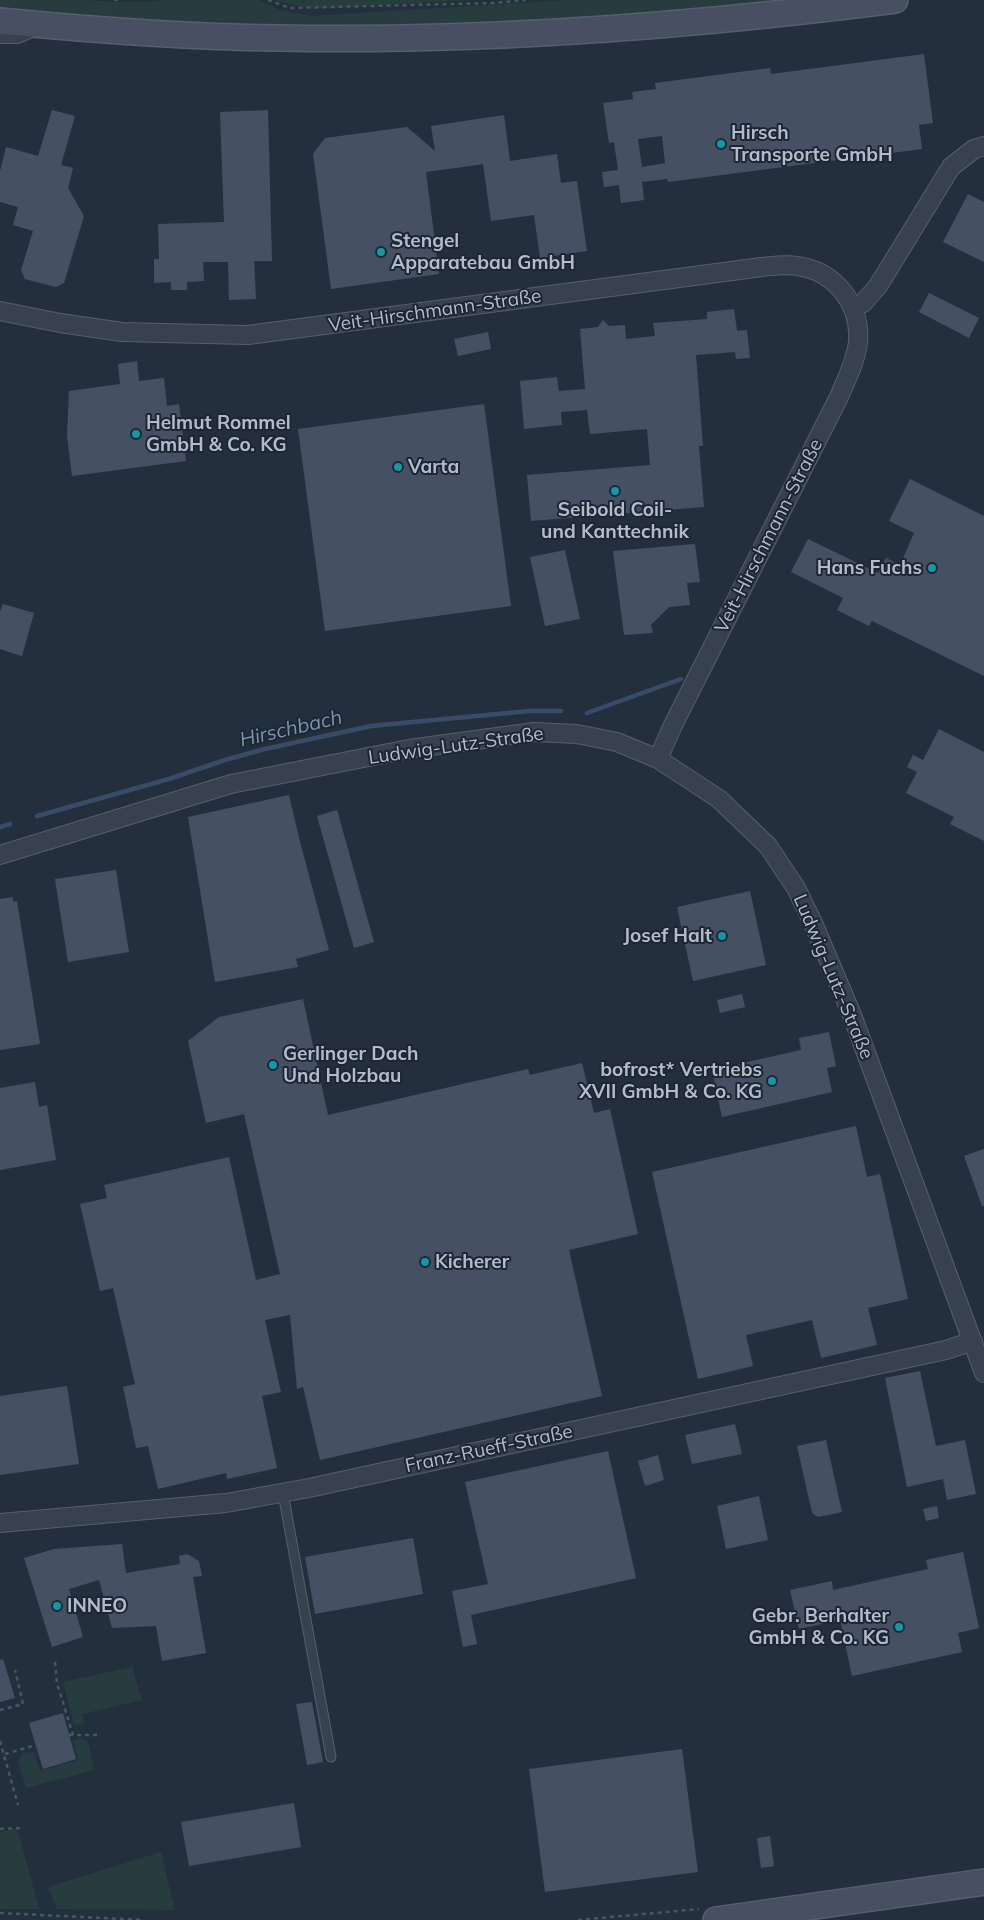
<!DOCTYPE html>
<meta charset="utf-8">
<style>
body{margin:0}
canvas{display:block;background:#242f3e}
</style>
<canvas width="984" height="1920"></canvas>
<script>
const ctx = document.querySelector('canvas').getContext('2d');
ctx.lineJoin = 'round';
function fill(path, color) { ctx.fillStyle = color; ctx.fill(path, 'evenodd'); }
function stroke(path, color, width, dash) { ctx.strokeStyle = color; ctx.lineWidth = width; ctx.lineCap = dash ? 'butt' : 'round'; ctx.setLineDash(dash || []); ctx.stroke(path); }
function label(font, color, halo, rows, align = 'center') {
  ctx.font = font + ' Mulish,sans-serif'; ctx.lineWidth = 4; ctx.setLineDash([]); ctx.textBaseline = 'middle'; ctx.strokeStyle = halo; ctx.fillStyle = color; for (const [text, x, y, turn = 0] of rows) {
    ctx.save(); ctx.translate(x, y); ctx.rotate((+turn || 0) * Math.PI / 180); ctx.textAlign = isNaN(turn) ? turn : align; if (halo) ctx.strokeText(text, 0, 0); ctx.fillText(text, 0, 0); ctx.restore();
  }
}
const green = new Path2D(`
 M 0,0 C 27,0 54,0 81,0 C 108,1 135,4 162,0 L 258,0 L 280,10 L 311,16 L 566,0 L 842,0 L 673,18 L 281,31 L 0,12 Z
 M 275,0 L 474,0 L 311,9 Z
 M 132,1667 L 142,1700 L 82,1714 L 84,1724 L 74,1725 L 63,1682 Z
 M 81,1738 L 88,1742 L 94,1770 L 26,1788 L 18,1761 L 23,1753 L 34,1752 L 40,1771 L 78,1760 L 73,1741 Z
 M 17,1828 L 39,1909 L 0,1909 L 0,1832 Z
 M 161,1852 L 175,1910 L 57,1909 L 48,1887 Z`);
const stream = new Path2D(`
 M 587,713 L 681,679
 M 37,816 L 169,779 L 225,760 L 265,749 L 371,726 L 529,711 L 561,711
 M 0,827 L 10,824`);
const building = new Path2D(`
 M 924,54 L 933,123 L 919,125 L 922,149 L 668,182 L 667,179 L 642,182 L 644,200 L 621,203 L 619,185 L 604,187 L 602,172 L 618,170 L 614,142 L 609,143 L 603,103 L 633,99 L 632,92 L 656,89 L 655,83 L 770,68 L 771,74 ZM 662,136 L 665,163 L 642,167 L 638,139 Z
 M 52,110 L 75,116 L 61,165 L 73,168 L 68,188 L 84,216 L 64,283 L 56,287 L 25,279 L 21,270 L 33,231 L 13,225 L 18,207 L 0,202 L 0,171 L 6,147 L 38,156 Z
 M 268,110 L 272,261 L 254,261 L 256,299 L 229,300 L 228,262 L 203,262 L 204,281 L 187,282 L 187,290 L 171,290 L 171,282 L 154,283 L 154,259 L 159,259 L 158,224 L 224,222 L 220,112 Z
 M 504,115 L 510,161 L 557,154 L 561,183 L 577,181 L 587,251 L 540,258 L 534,215 L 491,221 L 483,164 L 470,166 L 426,172 L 439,274 L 331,289 L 313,154 L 325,138 L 407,127 L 435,151 L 431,126 Z
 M 968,194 L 984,202 L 984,262 L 943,242 Z
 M 929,293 L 979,318 L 969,338 L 919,312 Z
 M 734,309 L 737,331 L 747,330 L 750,358 L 736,359 L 735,352 L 696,355 L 703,446 L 699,446 L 704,507 L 531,521 L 527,475 L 650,465 L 647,429 L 590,434 L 587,410 L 561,412 L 562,425 L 524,429 L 520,381 L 557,377 L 559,391 L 585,389 L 580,329 L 598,327 L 603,320 L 609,326 L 625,325 L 626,339 L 655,336 L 653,323 L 707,319 L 707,312 Z
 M 488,332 L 491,349 L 458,356 L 454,339 Z
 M 137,361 L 139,381 L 164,378 L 167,406 L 179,404 L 186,461 L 72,476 L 67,436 L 69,391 L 120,384 L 118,364 Z
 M 484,404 L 511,606 L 325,631 L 298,429 Z
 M 910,479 L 984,516 L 984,676 L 872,621 L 869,626 L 837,610 L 843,598 L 791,572 L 808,539 L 878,573 L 886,558 L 900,565 L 914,533 L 889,521 Z
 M 695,544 L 700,582 L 687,583 L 690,605 L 669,607 L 651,625 L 653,633 L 624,635 L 613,551 Z
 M 565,550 L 580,619 L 545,626 L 530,557 Z
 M 3,604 L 34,613 L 22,656 L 0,649 L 0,612 Z
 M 939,729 L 984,752 L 984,841 L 950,824 L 954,817 L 906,793 L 917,772 L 907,767 L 913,755 L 923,760 Z
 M 289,795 L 299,838 L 329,950 L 296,959 L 298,967 L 215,982 L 188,817 Z
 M 337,810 L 374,942 L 354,948 L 317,816 Z
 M 116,870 L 129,952 L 68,962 L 55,879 Z
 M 750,891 L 766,965 L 693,981 L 677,907 Z
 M 13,897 L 13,902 L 17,901 L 40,1044 L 0,1050 L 0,899 Z
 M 742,994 L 745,1007 L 720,1013 L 717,1000 Z
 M 303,999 L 328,1115 L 528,1069 L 530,1075 L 582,1063 L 594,1113 L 610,1109 L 638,1234 L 569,1250 L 602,1396 L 320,1460 L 303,1387 L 297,1389 L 290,1315 L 265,1320 L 281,1392 L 262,1396 L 277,1468 L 227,1479 L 226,1473 L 158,1489 L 148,1446 L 136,1448 L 123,1387 L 135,1384 L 113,1288 L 100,1291 L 80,1204 L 107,1198 L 104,1185 L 229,1157 L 256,1280 L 280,1274 L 244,1114 L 206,1123 L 188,1041 L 219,1017 Z
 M 829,1032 L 836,1066 L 827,1068 L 832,1092 L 722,1117 L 712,1070 L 801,1050 L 799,1038 Z
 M 35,1082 L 39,1107 L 47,1105 L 56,1160 L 0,1170 L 0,1088 Z
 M 856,1126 L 867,1177 L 880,1174 L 908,1299 L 868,1308 L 877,1345 L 821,1358 L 812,1320 L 746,1335 L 753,1366 L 698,1379 L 652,1172 Z
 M 984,1149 L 984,1206 L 982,1206 L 964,1156 Z
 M 920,1371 L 936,1446 L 965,1440 L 976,1494 L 947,1500 L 943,1479 L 907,1487 L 885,1378 Z
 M 67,1386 L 79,1464 L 0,1475 L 0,1396 Z
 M 735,1424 L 742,1454 L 692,1464 L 685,1435 Z
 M 826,1440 L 842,1512 L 818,1517 L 813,1514 L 810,1504 L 797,1446 Z
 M 608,1451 L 636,1578 L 471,1615 L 477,1644 L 463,1647 L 452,1591 L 488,1584 L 465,1482 Z
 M 658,1455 L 664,1480 L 645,1486 L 638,1461 Z
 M 759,1496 L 768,1540 L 726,1549 L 717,1506 Z
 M 937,1506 L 939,1518 L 926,1521 L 923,1509 Z
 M 413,1538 L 423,1594 L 315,1614 L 305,1557 Z
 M 122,1544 L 126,1573 L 180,1564 L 179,1556 L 187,1554 L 199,1561 L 202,1576 L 193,1577 L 206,1653 L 162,1661 L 156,1626 L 112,1628 L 99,1580 L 69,1589 L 83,1637 L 52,1647 L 24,1558 L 54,1549 Z
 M 963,1552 L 979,1628 L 958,1633 L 962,1652 L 852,1676 L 840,1620 L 799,1629 L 790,1590 L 832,1581 L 833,1590 L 928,1569 L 926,1560 Z
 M 3,1659 L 15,1698 L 0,1702 L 0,1660 Z
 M 312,1702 L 323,1762 L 307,1765 L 296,1704 Z
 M 63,1713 L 76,1759 L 43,1769 L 29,1723 Z
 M 682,1749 L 698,1872 L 545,1892 L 529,1769 Z
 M 294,1803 L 301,1847 L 189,1866 L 181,1822 Z
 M 770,1836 L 774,1866 L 761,1868 L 757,1838 Z`);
const path = new Path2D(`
 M 114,0 L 122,0
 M 268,0 L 290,8 L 494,3 L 526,0
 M 55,1662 L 57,1683 L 73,1735
 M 0,1710 L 23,1704 L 15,1670
 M 69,1735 L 98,1735
 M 0,1741 L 18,1805
 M 5,1754 L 36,1745
 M 0,1829 L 24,1828
 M 0,1913 L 144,1920
 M 578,1920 L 699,1909`);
const lane = new Path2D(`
 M 283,1493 L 331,1757`);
const street = new Path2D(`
 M 0,34 L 17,34 L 31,28
 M 854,308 L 863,303 L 878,286 L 951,167 L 974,149 L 984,146
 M 0,311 L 60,323 L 122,332 L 248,335 L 762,267 C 773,266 786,264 797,266 C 835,271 861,304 858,342 C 856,361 846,380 839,397 L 673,725 L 658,759
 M 0,855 L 231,784 L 409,749 L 534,732 L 577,734 L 617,742 L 658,759 L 719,799 L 768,846 L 796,888 L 813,923 L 852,1015 L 984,1373
 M 0,1523 L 226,1503 L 309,1488 L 946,1350 L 973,1341`);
const secondary = new Path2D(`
 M 0,21 C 92,30 186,37 279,38 C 485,42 691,26 895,0
 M 716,1920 L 984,1882`);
const markers = [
 [721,144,5,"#0f9aa8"],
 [381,252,5,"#0f9aa8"],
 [136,434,5,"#0f9aa8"],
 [398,467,5,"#0f9aa8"],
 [615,491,5,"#0f9aa8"],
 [932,568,5,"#0f9aa8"],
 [722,936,5,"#0f9aa8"],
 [273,1065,5,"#0f9aa8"],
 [772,1081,5,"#0f9aa8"],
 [425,1262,5,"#0f9aa8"],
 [57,1606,5,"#0f9aa8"],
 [899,1627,5,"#0f9aa8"]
];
const poiNames = [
 ["Hirsch",731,133],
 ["Transporte GmbH",731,155],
 ["Stengel",391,241],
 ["Apparatebau GmbH",391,263],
 ["Helmut Rommel",146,423],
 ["GmbH & Co. KG",146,445],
 ["Varta",408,467],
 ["Seibold Coil-",615,510,"center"],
 ["und Kanttechnik",615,532,"center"],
 ["Hans Fuchs",922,568,"right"],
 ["Josef Halt",712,936,"right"],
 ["Gerlinger Dach",283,1054],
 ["Und Holzbau",283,1076],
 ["bofrost* Vertriebs",762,1070,"right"],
 ["XVII GmbH & Co. KG",762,1092,"right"],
 ["Kicherer",435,1262],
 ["INNEO",67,1606],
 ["Gebr. Berhalter",889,1616,"right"],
 ["GmbH & Co. KG",889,1638,"right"]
];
const streetNames = [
 ["Veit-Hirschmann-Straße",435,311,-8],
 ["Veit-Hirschmann-Straße",769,536,-63],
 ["Ludwig-Lutz-Straße",456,746,-8],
 ["Ludwig-Lutz-Straße",833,977,67],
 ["Franz-Rueff-Straße",489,1449,-12]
];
const waterNames = [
 ["Hirschbach",291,729,-13]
];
fill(green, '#263c3f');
stroke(stream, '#394c67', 4.5);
fill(building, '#455162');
stroke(lane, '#565f6c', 11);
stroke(street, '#565f6c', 20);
stroke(secondary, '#565f6c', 28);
stroke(path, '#44595c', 2.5, [4, 4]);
stroke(lane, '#38414e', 9);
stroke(street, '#38414e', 18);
stroke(secondary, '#465061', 25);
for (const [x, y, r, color] of markers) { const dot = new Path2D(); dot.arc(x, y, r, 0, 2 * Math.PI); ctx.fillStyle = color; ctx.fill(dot); stroke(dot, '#1d2633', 2); }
label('bold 19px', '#b4bcc9', '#1d2633', poiNames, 'left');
label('19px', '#b4bcc9', '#1d2633', streetNames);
label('italic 20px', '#7c92b1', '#1d2633', waterNames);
</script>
